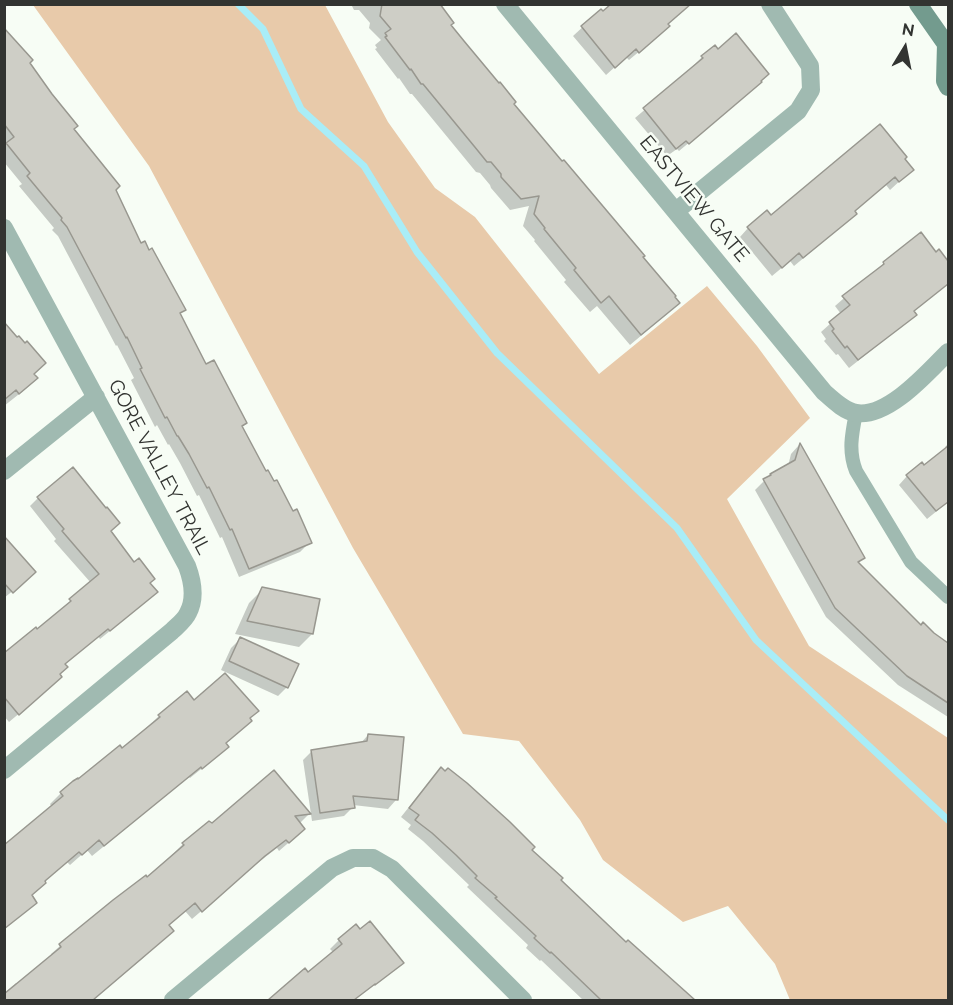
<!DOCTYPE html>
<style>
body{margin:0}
#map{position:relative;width:953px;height:1005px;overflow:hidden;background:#f7fdf5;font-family:Raleway,sans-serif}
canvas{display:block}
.frame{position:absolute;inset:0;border:6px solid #323431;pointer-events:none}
.north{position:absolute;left:875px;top:18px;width:60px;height:60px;-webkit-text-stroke:4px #f7fdf5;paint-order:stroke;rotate:10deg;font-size:16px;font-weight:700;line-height:24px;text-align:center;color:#323431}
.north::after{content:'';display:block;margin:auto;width:21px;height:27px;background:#323431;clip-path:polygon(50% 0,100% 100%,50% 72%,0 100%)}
</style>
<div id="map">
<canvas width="953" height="1005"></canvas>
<div class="frame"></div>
<div class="north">N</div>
</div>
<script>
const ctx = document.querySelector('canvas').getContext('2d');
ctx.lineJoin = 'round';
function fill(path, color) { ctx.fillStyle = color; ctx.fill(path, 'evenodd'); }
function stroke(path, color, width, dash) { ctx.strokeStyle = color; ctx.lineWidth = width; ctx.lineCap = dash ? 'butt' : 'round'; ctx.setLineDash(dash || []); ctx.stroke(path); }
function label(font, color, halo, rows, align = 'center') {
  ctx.font = font + ' Raleway,sans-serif'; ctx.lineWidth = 5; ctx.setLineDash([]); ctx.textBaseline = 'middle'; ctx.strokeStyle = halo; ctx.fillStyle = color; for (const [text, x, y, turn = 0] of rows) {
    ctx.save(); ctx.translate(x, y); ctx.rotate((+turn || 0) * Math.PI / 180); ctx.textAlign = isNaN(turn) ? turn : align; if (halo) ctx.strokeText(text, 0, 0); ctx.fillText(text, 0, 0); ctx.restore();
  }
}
const green = new Path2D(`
 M 33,5 L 325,5 L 388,122 L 435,188 L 475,217 L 599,374 L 707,286 L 757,346 L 810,418 L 727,499 L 809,646 L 948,738 L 948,1000 L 790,1000 L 775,964 L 728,906 L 683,922 L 603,860 L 580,820 L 519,741 L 463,734 L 353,548 L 149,166 Z`);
const shadow = new Path2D(`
 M 351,4 L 437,4 L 450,25 L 513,104 L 642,257 L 667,314 L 630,345 L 597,306 L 590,312 L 564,282 L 566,280 L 534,241 L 535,240 L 523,226 L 529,206 L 510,210 L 491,188 L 490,185 L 480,173 L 476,172 L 412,94 L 410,94 L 399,78 L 398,79 L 375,49 L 377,48 L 375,45 L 381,40 L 369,28 L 370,23 L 359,10 L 354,10 Z
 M 600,11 L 603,14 L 667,25 L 659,35 L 629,60 L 626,57 L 606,75 L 573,36 Z
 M 4,29 L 114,190 L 141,245 L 185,309 L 179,315 L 205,366 L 241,427 L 266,473 L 310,542 L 300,552 L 239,577 L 222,537 L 220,538 L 199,495 L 197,496 L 180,463 L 169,444 L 168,445 L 157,425 L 155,427 L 131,380 L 134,378 L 117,345 L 116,346 L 58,236 L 52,230 L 54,228 L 19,186 L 22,184 L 4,162 Z
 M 718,51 L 751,91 L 679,151 L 677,149 L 667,156 L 635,118 L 695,67 L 693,66 L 702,57 Z
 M 879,126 L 903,178 L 890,190 L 886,185 L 853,212 L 846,223 L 794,266 L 790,261 L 772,276 L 740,237 L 748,228 L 771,217 Z
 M 939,251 L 948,264 L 948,284 L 913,312 L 915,315 L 906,323 L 849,368 L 838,354 L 836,355 L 824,341 L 826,339 L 821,332 L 841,314 L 835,306 L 884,263 L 935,254 Z
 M 4,326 L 36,378 L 23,391 L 4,406 Z
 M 948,444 L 948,502 L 927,519 L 899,485 L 907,476 L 924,467 L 947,449 L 945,447 Z
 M 799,445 L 863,558 L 857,564 L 921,627 L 948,644 L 948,717 L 898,685 L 826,617 L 755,490 L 764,481 L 788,466 L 791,454 Z
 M 38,498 L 109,532 L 149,583 L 147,601 L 100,639 L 98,636 L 64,665 L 52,686 L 9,722 L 4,716 L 4,655 L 37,631 L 91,583 L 54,541 L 56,539 L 30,506 Z
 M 4,539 L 25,581 L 4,598 Z
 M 263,589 L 312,634 L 299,647 L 235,634 L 249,603 Z
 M 240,639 L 297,665 L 287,687 L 278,696 L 221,670 L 231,648 Z
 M 187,694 L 225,744 L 216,757 L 190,778 L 189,777 L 92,856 L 87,850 L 70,865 L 67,862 L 44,882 L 31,896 L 35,902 L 4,930 L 4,847 L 52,807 L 50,804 L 61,793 L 122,750 L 159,716 Z
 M 368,735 L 396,800 L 388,809 L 353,805 L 353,807 L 344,816 L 312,821 L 303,760 L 312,751 L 360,744 Z
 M 441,769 L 530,850 L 559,880 L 626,944 L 658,969 L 692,1000 L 583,1000 L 541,960 L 540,961 L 526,948 L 528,945 L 467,887 L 469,885 L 423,841 L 408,829 L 411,825 L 401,817 L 432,778 Z
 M 309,814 L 301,822 L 298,823 L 294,838 L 279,851 L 277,848 L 255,865 L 192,919 L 185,911 L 168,926 L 151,950 L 142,959 L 93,1000 L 4,1000 L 4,993 L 16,983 L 18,985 L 53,956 L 51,954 L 60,946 L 147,879 L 183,844 L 209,823 L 211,825 Z
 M 339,940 L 393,971 L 354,1000 L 270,1000 L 304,970 L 308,974 L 334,953 L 330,949 Z`);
const stream = new Path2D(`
 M 238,4 L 263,29 L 301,109 L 364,166 L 417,252 L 497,353 L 677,528 L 756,640 L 948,820`);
const building = new Path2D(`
 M 382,4 L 440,4 L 454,23 L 451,25 L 464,41 L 499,83 L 500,82 L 516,102 L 514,104 L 562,161 L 564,160 L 645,256 L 643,257 L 676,296 L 675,297 L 680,303 L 641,335 L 609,296 L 601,303 L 574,270 L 576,268 L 544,229 L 545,228 L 534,214 L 539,196 L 521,199 L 501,177 L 501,174 L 491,162 L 487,162 L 474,146 L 423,84 L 421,84 L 411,69 L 410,70 L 385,37 L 387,36 L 385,33 L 391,29 L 380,16 Z
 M 611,4 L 691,4 L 668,24 L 670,26 L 639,53 L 636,49 L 615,68 L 581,26 L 601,9 L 603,11 Z
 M 4,28 L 33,60 L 30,63 L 52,94 L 78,126 L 74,129 L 120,186 L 116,190 L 141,243 L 145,241 L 149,250 L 152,248 L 186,310 L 180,313 L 206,364 L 214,360 L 247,423 L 242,426 L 266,471 L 268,470 L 274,481 L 277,480 L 293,511 L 297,509 L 312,543 L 249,569 L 232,529 L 230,530 L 209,487 L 207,488 L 189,454 L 178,436 L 177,436 L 167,417 L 165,418 L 140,369 L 142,368 L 127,337 L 126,338 L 67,227 L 61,220 L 62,218 L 27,176 L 30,173 L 6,143 L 14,137 L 4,124 Z
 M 736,33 L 769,74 L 761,81 L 762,82 L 689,144 L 686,141 L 676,149 L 643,108 L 703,58 L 701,56 L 715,45 L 718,49 Z
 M 880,124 L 907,157 L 905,159 L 914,170 L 899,182 L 895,177 L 855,211 L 857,214 L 803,258 L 799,253 L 782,268 L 747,227 L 767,210 L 771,215 Z
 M 921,232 L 936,252 L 939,249 L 948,261 L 948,284 L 914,311 L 917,315 L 858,360 L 847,346 L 845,348 L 832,331 L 834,329 L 829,322 L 850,305 L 842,296 L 884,264 L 883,262 Z
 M 4,322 L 17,337 L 19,336 L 25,343 L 27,341 L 46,363 L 34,374 L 38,378 L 19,394 L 16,390 L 4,400 Z
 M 800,443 L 865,558 L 858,562 L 921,625 L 923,622 L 934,633 L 948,643 L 948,703 L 907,676 L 835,608 L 763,479 L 771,475 L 770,474 L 795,460 Z
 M 948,446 L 948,502 L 936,511 L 906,475 L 922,462 L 924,465 Z
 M 73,467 L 106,508 L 107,507 L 120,523 L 111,531 L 134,562 L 139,558 L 155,579 L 150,583 L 158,592 L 110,631 L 108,629 L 65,664 L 68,667 L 60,674 L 62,677 L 19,715 L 4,697 L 4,653 L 36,627 L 37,629 L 71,601 L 69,599 L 99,574 L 62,531 L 64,529 L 37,497 Z
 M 4,536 L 36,572 L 13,593 L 4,583 Z
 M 262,587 L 320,599 L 313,634 L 247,621 Z
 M 240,637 L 299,664 L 288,688 L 229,661 Z
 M 225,673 L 259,711 L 250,718 L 252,721 L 226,743 L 229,747 L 202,769 L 201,767 L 104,846 L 99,840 L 82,855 L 79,852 L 45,881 L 46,883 L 32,895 L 37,903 L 4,929 L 4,845 L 63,796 L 60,792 L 73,781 L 78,778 L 78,779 L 120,745 L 122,748 L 160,717 L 158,715 L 187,691 L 194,700 Z
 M 368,734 L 404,737 L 398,800 L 353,796 L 355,808 L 320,813 L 311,750 L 367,741 Z
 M 441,767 L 445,771 L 448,768 L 467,783 L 510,822 L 535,847 L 532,850 L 563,878 L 561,880 L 626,942 L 628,940 L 695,1000 L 601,1000 L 551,952 L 550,953 L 534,938 L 536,936 L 495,898 L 497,897 L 475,878 L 477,876 L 456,855 L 432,833 L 415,820 L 419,815 L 409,808 Z
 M 274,770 L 311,814 L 295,816 L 305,829 L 289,843 L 286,840 L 265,856 L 202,912 L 195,903 L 169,925 L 174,931 L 93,1000 L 4,1000 L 4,994 L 61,947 L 59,944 L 113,900 L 146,875 L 147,877 L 184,845 L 182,843 L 209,821 L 212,823 Z
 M 370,921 L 404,963 L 375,985 L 375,984 L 354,1000 L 268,1000 L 305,968 L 308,972 L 342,944 L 338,939 L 356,924 L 360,929 Z`);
const lane = new Path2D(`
 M 856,413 C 852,433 848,451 856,471 L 911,562 L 948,597`);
const street = new Path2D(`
 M 505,4 L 824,392 C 833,400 844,411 856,413 C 888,418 927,373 948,352
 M 676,211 L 798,111 L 811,90 L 810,66 L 770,4
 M 4,228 L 187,566 C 193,582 196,598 188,613 C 185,620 177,626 172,631 L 4,770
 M 4,471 L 96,397
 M 173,1000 L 332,868 L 353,858 L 373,858 L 392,869 L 523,1000`);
const secondary = new Path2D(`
 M 918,4 L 946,44 L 948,45
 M 946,44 L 945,81 L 948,87`);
const streetNames = [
 ["EASTVIEW GATE",694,199,50],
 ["GORE VALLEY TRAIL",159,467,62]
];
fill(green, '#e8caaa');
fill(shadow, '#0003');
stroke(stream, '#a9edf7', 7);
fill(building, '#cecec6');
stroke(building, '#98978f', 1.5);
stroke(lane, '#a0bab1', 14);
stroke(street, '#a0bab1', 18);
stroke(secondary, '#739b8e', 18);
label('20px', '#323431', '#f7fdf5', streetNames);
</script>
